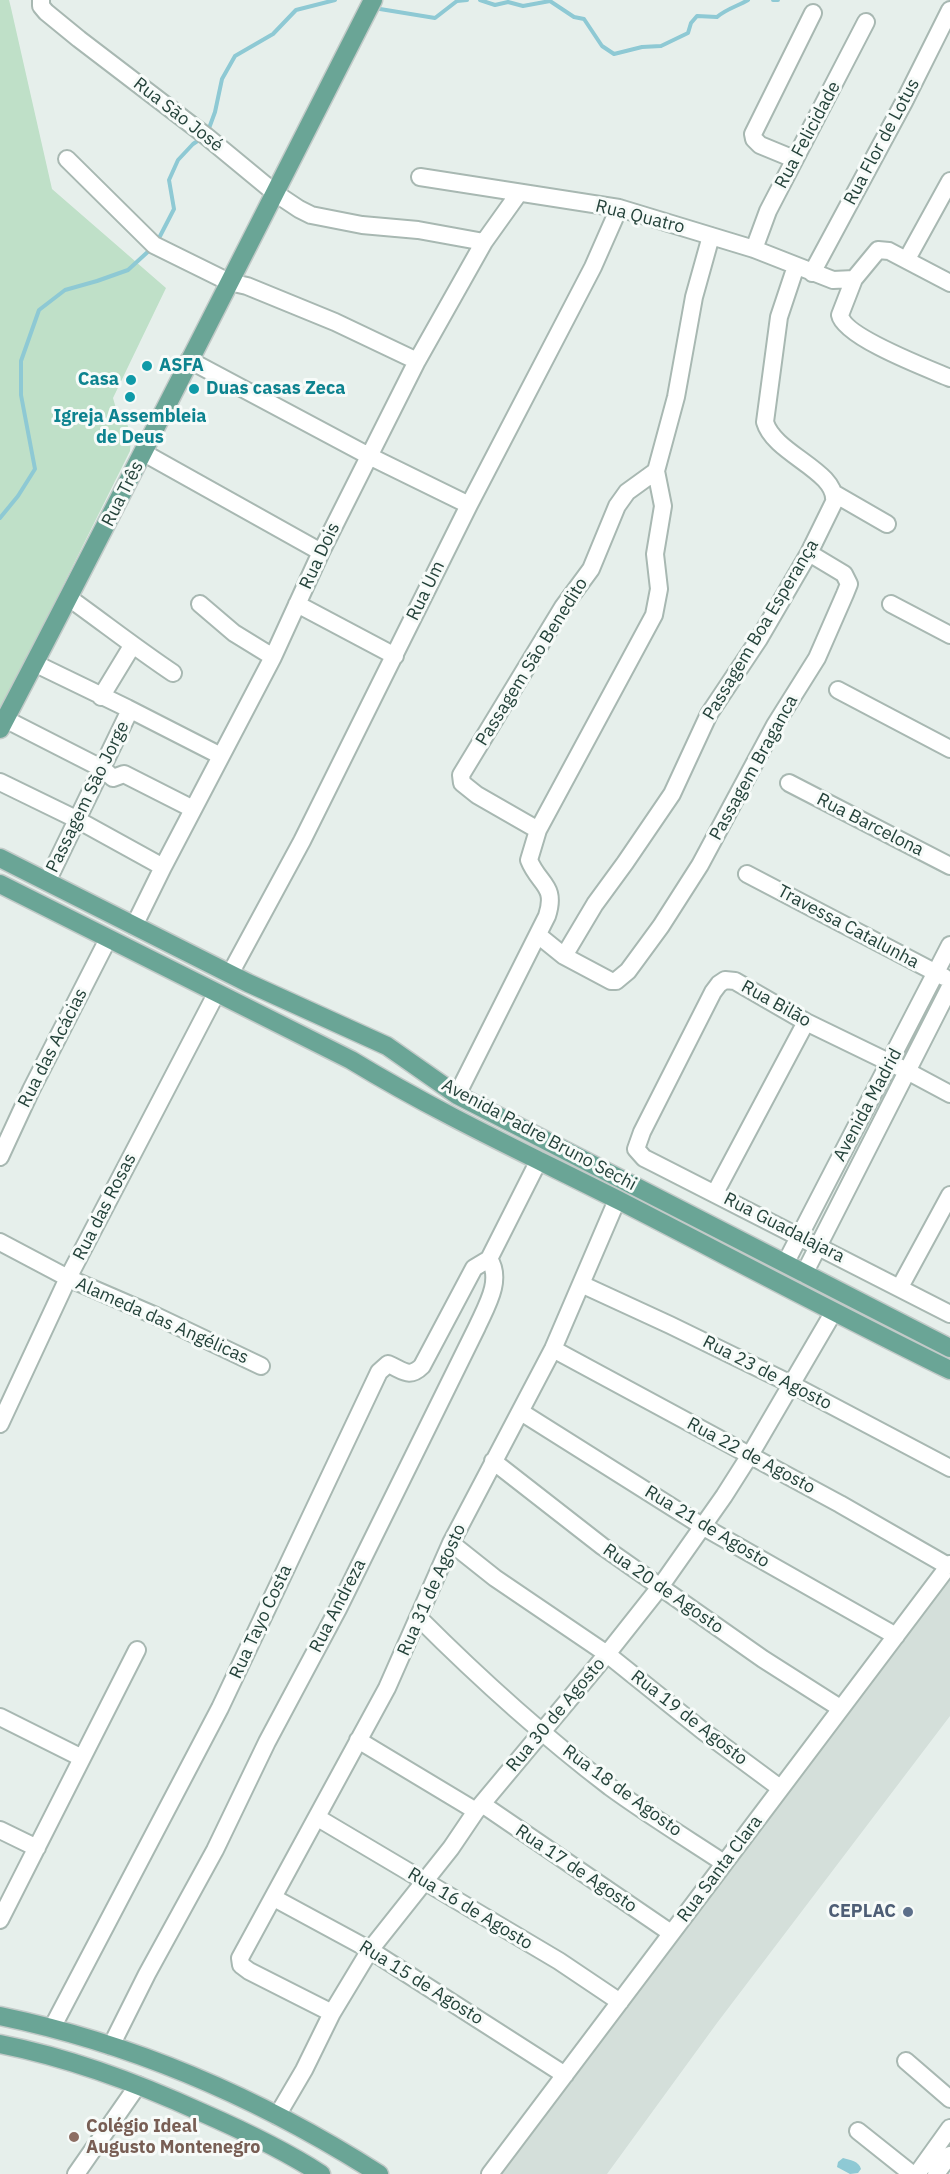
<!DOCTYPE html>
<meta charset="utf-8">
<style>
body{margin:0}
canvas{display:block;background:#e6efeb}
</style>
<canvas width="950" height="2174"></canvas>
<script>
const ctx = document.querySelector('canvas').getContext('2d');
ctx.lineJoin = 'round';
function fill(path, color) { ctx.fillStyle = color; ctx.fill(path, 'evenodd'); }
function stroke(path, color, width, dash) { ctx.strokeStyle = color; ctx.lineWidth = width; ctx.lineCap = dash ? 'butt' : 'round'; ctx.setLineDash(dash || []); ctx.stroke(path); }
function label(font, color, halo, rows, align = 'center') {
  ctx.font = font + ' "IBM Plex Sans",sans-serif'; ctx.lineWidth = 6; ctx.setLineDash([]); ctx.textBaseline = 'middle'; ctx.strokeStyle = halo; ctx.fillStyle = color; for (const [text, x, y, turn = 0] of rows) {
    ctx.save(); ctx.translate(x, y); ctx.rotate((+turn || 0) * Math.PI / 180); ctx.textAlign = isNaN(turn) ? turn : align; if (halo) ctx.strokeText(text, 0, 0); ctx.fillText(text, 0, 0); ctx.restore();
  }
}
const built = new Path2D(`
 M 950,1576 L 950,1716 L 717,2023 L 607,2174 L 498,2174 Z`);
const green = new Path2D(`
 M 0,0 L 9,0 L 11,8 L 52,189 L 166,288 L 113,398 L 117,412 L 126,420 L 131,437 L 130,451 L 0,712 Z`);
const water = new Path2D(`
 M 843,2158 C 850,2160 859,2161 861,2169 L 858,2173 L 850,2174 L 837,2167 L 838,2162 Z`);
const stream = new Path2D(`
 M 480,0 L 495,5 L 508,2 L 523,6 L 550,1 L 574,17 L 584,19 L 602,46 L 614,54 L 642,47 L 661,46 L 688,33 L 691,23 L 697,16 L 717,17 C 726,9 738,6 748,0
 M 773,0 L 778,0
 M 380,9 L 435,18 L 457,1 L 467,0
 M 208,131 L 215,112 L 222,79 L 235,56 L 273,34 L 296,10 L 335,0
 M 157,242 L 174,209 L 169,180 L 178,160 L 193,144 L 202,138
 M 0,518 L 18,496 L 35,469 L 21,395 L 21,361 L 39,310 L 65,290 L 97,281 L 128,270 L 152,248`);
const minor = new Path2D(`
 M 41,0 L 41,6 L 46,12 L 79,39 L 206,136 L 275,193 L 299,209 L 311,215 L 362,225 L 418,230 L 484,242
 M 67,159 L 154,245 L 229,282 L 247,286 L 335,322 L 417,361
 M 794,159 L 760,145 L 754,139 L 753,134 L 813,13
 M 420,177 L 619,208 L 754,249 L 833,280 L 854,279
 M 754,249 L 768,211 L 866,22
 M 907,259 L 950,181
 M 812,273 L 904,102 L 950,10
 M 950,283 L 889,251 L 878,250 L 854,279 L 840,315 C 844,337 929,369 950,378
 M 189,360 L 369,456 L 469,505
 M 144,453 L 321,552
 M 835,494 L 887,524
 M 69,598 C 104,623 137,649 173,673
 M 200,604 L 234,633 L 273,657
 M 297,604 L 395,656
 M 891,604 L 950,635
 M 34,663 L 127,708 L 129,712 L 47,882
 M 838,690 L 950,749
 M 101,697 L 132,646
 M 127,708 L 221,756
 M 5,719 L 103,769 L 113,778 L 124,774 L 193,809
 M 0,782 L 76,819 L 163,867
 M 789,783 L 950,866
 M 538,830 L 477,795 L 462,783 L 461,775 L 563,607 L 591,569 L 617,506 L 627,492 L 656,471 L 676,397 L 694,297 L 711,236
 M 747,874 L 944,977
 M 134,926 L 163,867 L 273,657 L 321,552 L 417,361 L 484,242 L 519,193
 M 538,935 L 564,956 L 611,981 L 616,981 L 628,971 L 661,926 L 700,865 L 775,725 L 817,658 L 845,594 L 849,584 L 844,574 L 809,553
 M 564,956 L 595,904 L 625,863 L 672,794 L 709,714 L 759,639 L 809,553 L 834,502 C 838,471 774,454 765,422 L 779,317 L 796,266
 M 230,974 L 302,841 L 469,505 L 593,267 L 619,208
 M 950,1094 L 907,1071 L 806,1022 L 735,981 L 725,980 L 719,984 L 713,992 L 642,1132 L 636,1149 L 644,1158 L 654,1163 L 950,1314
 M 457,1095 L 547,916 C 557,885 539,885 529,860 L 538,830 L 654,615 L 659,589 L 655,554 L 663,506 L 656,471
 M 0,1157 L 31,1090 L 108,939
 M 715,1193 L 806,1022
 M 0,1242 L 68,1278 L 156,1316 L 261,1366
 M 489,1259 L 539,1160
 M 785,1264 L 950,945
 M 804,1274 L 950,987
 M 581,1284 L 670,1325 L 791,1384 L 950,1468
 M 900,1287 L 950,1195
 M 553,1349 L 840,1504 L 948,1566
 M 521,1412 L 702,1526 L 896,1636
 M 0,1424 L 68,1278 L 216,994
 M 493,1461 L 602,1546 L 763,1659 L 840,1708
 M 451,1543 L 495,1578 L 607,1654 L 703,1731 L 780,1788
 M 419,1618 C 479,1678 542,1735 610,1787 C 647,1814 686,1838 724,1863
 M 0,1717 L 82,1758
 M 358,1740 L 476,1811
 M 482,1804 L 671,1933
 M 318,1818 L 559,1961 L 620,2002
 M 0,1830 L 37,1848
 M 274,1898 L 370,1950 L 565,2075
 M 0,1920 L 137,1650
 M 332,2013 L 249,1971 L 241,1965 L 240,1958 L 387,1688 L 451,1543 L 553,1349 L 617,1200
 M 52,2028 L 220,1708 L 379,1372 L 388,1364 C 403,1370 409,1379 422,1366 L 474,1268 L 489,1259
 M 111,2046 L 147,1974 L 215,1850 L 267,1742 L 338,1609 L 477,1327 C 486,1307 503,1280 489,1259
 M 906,2061 L 950,2099
 M 277,2116 L 304,2070 L 332,2013 L 370,1950 L 451,1848 L 476,1811 L 607,1654 L 660,1587 L 724,1496 L 750,1455 L 833,1313
 M 858,2131 L 912,2174
 M 76,2174 L 138,2085
 M 490,2174 L 950,1564
 M 917,2174 L 950,2128
 M 936,2174 L 950,2155`);
const major = new Path2D(`
 M 0,729 C 127,487 249,243 373,0
 M 0,858 L 248,983 L 387,1046 L 457,1095 L 950,1348
 M 0,884 L 351,1060 C 438,1113 531,1156 622,1202 C 731,1258 840,1316 950,1370
 M 0,2016 C 135,2044 263,2100 379,2174
 M 0,2044 C 71,2058 138,2083 203,2113 C 244,2131 284,2150 321,2174`);
const markers = [
 [147,366,6,"#0f9aa8"],
 [131,380,6,"#0f9aa8"],
 [194,389,6,"#0f9aa8"],
 [130,397,6,"#0f9aa8"],
 [908,1912,6,"#5c6f8a"],
 [74,2137,6,"#8d6e63"]
];
const streetNames = [
 ["Rua São José",178,115,38],
 ["Rua Felicidade",808,135,-62],
 ["Rua Flor de Lotus",882,142,-62],
 ["Rua Quatro",640,217,14],
 ["Rua Três",123,494,-63],
 ["Rua Dois",320,556,-65],
 ["Rua Um",426,591,-64],
 ["Passagem Boa Esperança",761,630,-59],
 ["Passagem São Benedito",532,662,-58],
 ["Passagem Braganca",754,768,-61],
 ["Passagem São Jorge",88,797,-64],
 ["Rua Barcelona",870,825,27],
 ["Travessa Catalunha",848,927,28],
 ["Rua Bilão",776,1004,29],
 ["Rua das Acácias",53,1048,-63],
 ["Avenida Madrid",868,1105,-62],
 ["Avenida Padre Bruno Sechi",539,1135,28],
 ["Rua das Rosas",105,1207,-63],
 ["Rua Guadalajara",784,1228,27],
 ["Alameda das Angélicas",162,1321,24],
 ["Rua 23 de Agosto",767,1373,27],
 ["Rua 22 de Agosto",751,1456,28],
 ["Rua 21 de Agosto",707,1527,31],
 ["Rua 20 de Agosto",663,1589,35],
 ["Rua 31 de Agosto",432,1590,-66],
 ["Rua Andreza",338,1606,-63],
 ["Rua Tayo Costa",261,1622,-65],
 ["Rua 30 de Agosto",556,1715,-50],
 ["Rua 19 de Agosto",689,1718,38],
 ["Rua 18 de Agosto",622,1791,36],
 ["Rua 17 de Agosto",576,1869,34],
 ["Rua Santa Clara",720,1869,-53],
 ["Rua 16 de Agosto",470,1909,31],
 ["Rua 15 de Agosto",421,1983,32]
];
const cultureNames = [
 ["ASFA",159,366],
 ["Casa",119,380,"right"],
 ["Duas casas Zeca",206,389],
 ["Igreja Assembleia",130,417,"center"],
 ["de Deus",130,438,"center"]
];
const serviceNames = [
 ["CEPLAC",896,1912]
];
const educationNames = [
 ["Colégio Ideal",86,2127],
 ["Augusto Montenegro",86,2148]
];
fill(built, '#d4dfda');
fill(green, '#bfe0c8');
fill(water, '#8ec9d4');
stroke(stream, '#8ec9d4', 4);
stroke(minor, '#a8b8b2', 20);
stroke(major, '#c2cac8', 21);
stroke(minor, '#fff', 16);
stroke(major, '#6aa596', 18);
for (const [x, y, r, color] of markers) { const dot = new Path2D(); dot.arc(x, y, r, 0, 2 * Math.PI); ctx.fillStyle = color; ctx.fill(dot); stroke(dot, '#f7fbf9', 2); }
label('18px', '#24423a', '#f7fbf9', streetNames);
label('bold 18px', '#0d838f', '#f7fbf9', cultureNames, 'left');
label('bold 18px', '#4e5e75', '#f7fbf9', serviceNames, 'right');
label('bold 18px', '#785e54', '#f7fbf9', educationNames, 'left');
</script>
